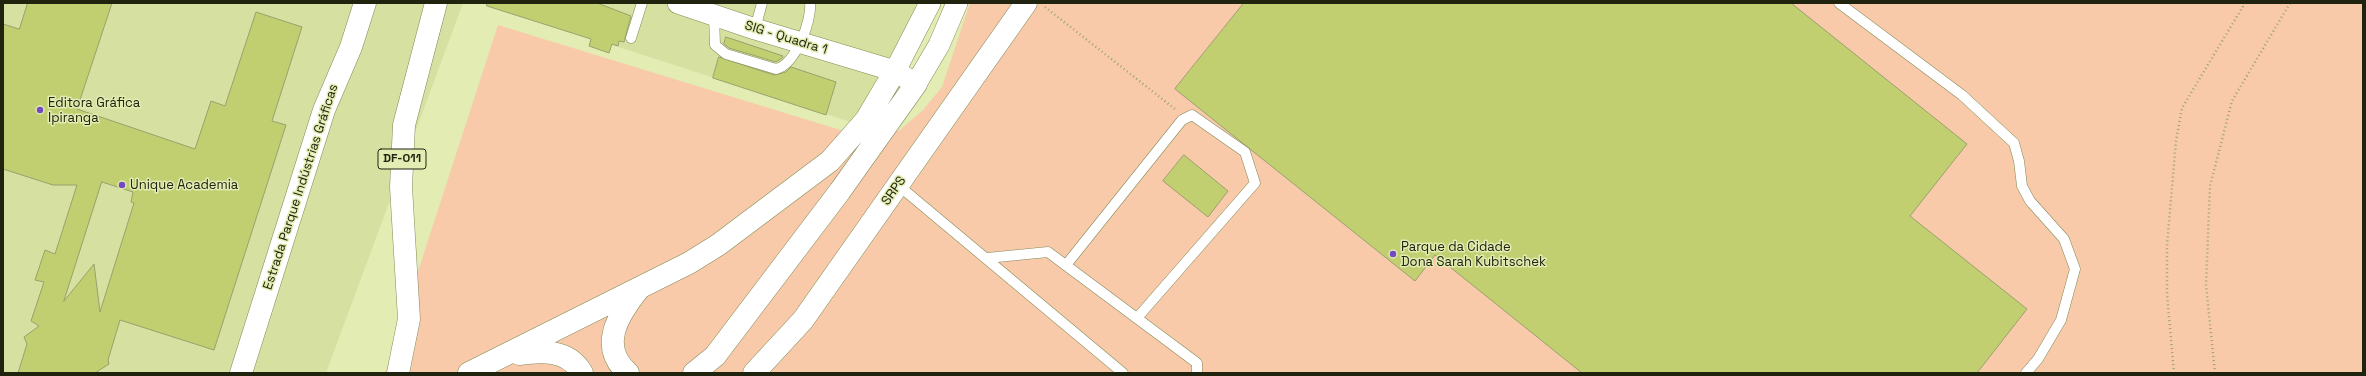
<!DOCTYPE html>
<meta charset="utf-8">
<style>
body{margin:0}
#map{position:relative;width:2366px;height:376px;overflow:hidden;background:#e2ecb3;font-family:"Space Grotesk",sans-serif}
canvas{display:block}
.frame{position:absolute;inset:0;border:4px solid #20230e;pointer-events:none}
</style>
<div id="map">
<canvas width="2366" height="376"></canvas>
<div class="frame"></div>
</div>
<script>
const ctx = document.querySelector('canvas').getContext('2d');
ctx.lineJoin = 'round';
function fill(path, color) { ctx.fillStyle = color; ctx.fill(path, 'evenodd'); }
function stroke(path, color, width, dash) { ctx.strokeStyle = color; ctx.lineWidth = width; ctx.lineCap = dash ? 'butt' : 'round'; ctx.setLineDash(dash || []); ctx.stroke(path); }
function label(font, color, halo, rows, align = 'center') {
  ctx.font = font + ' "Space Grotesk",sans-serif'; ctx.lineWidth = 3; ctx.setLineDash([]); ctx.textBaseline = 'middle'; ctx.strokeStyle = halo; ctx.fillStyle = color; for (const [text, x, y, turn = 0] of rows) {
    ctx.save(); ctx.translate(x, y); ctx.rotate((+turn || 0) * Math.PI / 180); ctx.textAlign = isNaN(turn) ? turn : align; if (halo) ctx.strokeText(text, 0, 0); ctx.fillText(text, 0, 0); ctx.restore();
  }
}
const built = new Path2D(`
 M 3,3 L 463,3 L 326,373 L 3,373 Z
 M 482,3 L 927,3 L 885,133 Z`);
const green = new Path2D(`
 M 970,3 L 2363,3 L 2363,373 L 385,373 L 498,25 L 847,132 L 886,134 L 900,130 L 923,110 L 942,87 Z`);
const building = new Path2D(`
 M 28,3 L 112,3 L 77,109 L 195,149 L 211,101 L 225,106 L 256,12 L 302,27 L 272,121 L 286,125 L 214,350 L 120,320 L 108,360 L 109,364 L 95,373 L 18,373 L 27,344 L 24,337 L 39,326 L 31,321 L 44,282 L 35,280 L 45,250 L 55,254 L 77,185 L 53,185 L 3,169 L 3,24 L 19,29 ZM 102,182 L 133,192 L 131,202 L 134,203 L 100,312 L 94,264 L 64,301 Z
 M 487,3 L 597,3 L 631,16 L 624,42 L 619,41 L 618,46 L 612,44 L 609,53 L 589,46 L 591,39 L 487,6 Z
 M 1244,3 L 1791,3 L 1967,144 L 1910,216 L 2027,309 L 1977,373 L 1582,373 L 1435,255 L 1415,281 L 1175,89 Z
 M 726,37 L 783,56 L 782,58 L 776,62 L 729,48 L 724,44 Z
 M 719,57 L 774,75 L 786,72 L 791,67 L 836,82 L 826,115 L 713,78 Z
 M 1184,155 L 1228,191 L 1208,217 L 1163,181 Z`);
const path = new Path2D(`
 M 1045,7 L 1175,109
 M 2174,373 L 2167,294 L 2167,245 L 2176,141 L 2182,108 L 2245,3
 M 2215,373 L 2206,285 L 2210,186 L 2232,101 L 2290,3`);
const service = new Path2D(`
 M 1839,3 L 1962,95 L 2014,143 L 2019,161 L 2022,186 L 2030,201 L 2064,239 L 2075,269 L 2061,320 L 2038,359 L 2026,373
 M 714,15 L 715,45 L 726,54 L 776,69 C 795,65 812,21 810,3
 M 755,29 L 762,3
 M 631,38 L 642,3
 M 898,185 L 1123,373
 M 987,258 L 1048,252 L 1197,363 L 1197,373
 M 1066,265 L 1182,120 L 1192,115 L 1245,152 L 1255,183 L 1137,318`);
const minor = new Path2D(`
 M 678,3 L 755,29 L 895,71 L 916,84 L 939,45 L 957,3
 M 895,71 L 930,3`);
const secondary = new Path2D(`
 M 754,373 L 803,320 L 1026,3`);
const primary = new Path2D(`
 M 519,354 C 542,351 568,349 582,373
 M 241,373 L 324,110 L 351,47 L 365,3
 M 398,373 L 409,319 L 401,187 L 404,125 L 436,3
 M 469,373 L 689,263 L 718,245 L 830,161 L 866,120 L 895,71
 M 628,373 C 598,347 618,315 638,290
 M 694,373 L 715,356 L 840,191 L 916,84`);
const markers = [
 [40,110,4,"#7449c2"],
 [122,185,4,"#7449c2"],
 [1393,254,4,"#7449c2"]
];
const shields = [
 [402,159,48]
];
const shieldNames = [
 ["DF-011",402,159]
];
const streetNames = [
 ["SIG - Quadra 1",786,38,17],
 ["Estrada Parque Indústrias Gráficas",301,187,-72],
 ["SRPS",894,191,-55]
];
const poiNames = [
 ["Editora Gráfica",48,103],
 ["Ipiranga",48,118],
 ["Unique Academia",130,185],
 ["Parque da Cidade",1401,247],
 ["Dona Sarah Kubitschek",1401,262]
];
fill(built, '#d5e0a1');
fill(green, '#f9caa9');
fill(building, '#c1cf71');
stroke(building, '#99a26c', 1);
stroke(service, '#838b56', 11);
stroke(minor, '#838b56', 22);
stroke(secondary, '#838b56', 23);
stroke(primary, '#838b56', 23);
stroke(path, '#9aa276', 2.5, [1, 3]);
stroke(service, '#fff', 10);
stroke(minor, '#fff', 21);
stroke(secondary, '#fff', 22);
stroke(primary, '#fff', 22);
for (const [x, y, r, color] of markers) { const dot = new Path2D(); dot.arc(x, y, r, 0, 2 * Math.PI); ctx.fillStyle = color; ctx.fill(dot); stroke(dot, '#e2ecb3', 1.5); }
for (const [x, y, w] of shields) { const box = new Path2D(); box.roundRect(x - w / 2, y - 10, w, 20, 3); ctx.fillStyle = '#e2ecb3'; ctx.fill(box); stroke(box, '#20230e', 1); }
label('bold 12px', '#20230e', null, shieldNames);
label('13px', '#20230e', '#e2ecb3', streetNames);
label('13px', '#20230e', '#e2ecb3', poiNames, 'left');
</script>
